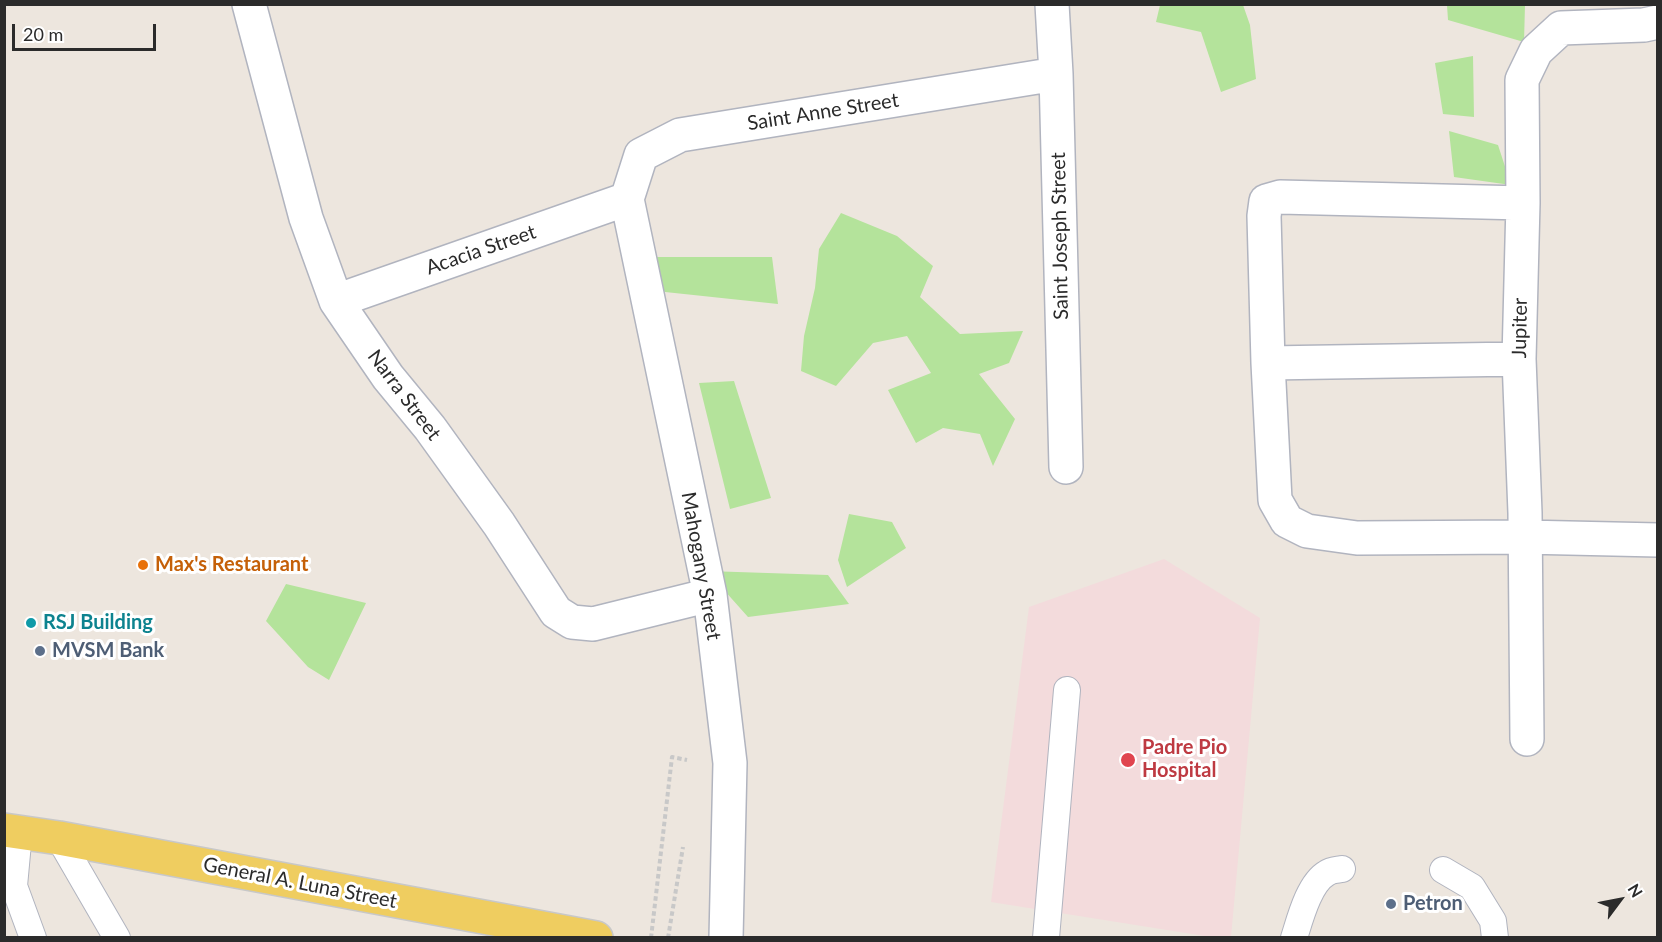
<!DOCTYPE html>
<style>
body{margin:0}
#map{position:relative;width:1662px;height:942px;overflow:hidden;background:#ede6de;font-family:Lato,sans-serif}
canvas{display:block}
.frame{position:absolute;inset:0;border:6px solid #2b2b2b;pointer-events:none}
.north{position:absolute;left:1590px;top:870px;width:60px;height:60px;-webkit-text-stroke:4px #fff;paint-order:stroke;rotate:58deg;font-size:16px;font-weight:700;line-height:24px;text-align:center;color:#2b2b2b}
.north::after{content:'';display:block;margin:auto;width:21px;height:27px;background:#2b2b2b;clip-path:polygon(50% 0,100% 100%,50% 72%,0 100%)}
.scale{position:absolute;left:12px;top:24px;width:144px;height:27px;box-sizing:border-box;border:3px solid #2b2b2b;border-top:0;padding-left:8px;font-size:18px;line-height:21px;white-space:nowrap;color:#2b2b2b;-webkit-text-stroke:4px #fff;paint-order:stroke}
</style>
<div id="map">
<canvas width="1662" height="942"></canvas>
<div class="frame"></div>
<div class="north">N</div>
<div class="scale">20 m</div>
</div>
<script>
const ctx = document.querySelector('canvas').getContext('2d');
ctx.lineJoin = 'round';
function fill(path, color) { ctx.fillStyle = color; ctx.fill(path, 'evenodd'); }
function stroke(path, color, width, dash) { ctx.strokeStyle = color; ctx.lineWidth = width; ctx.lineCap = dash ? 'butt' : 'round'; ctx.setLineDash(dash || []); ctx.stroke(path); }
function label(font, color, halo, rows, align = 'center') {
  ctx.font = font + ' Lato,sans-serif'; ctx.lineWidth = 6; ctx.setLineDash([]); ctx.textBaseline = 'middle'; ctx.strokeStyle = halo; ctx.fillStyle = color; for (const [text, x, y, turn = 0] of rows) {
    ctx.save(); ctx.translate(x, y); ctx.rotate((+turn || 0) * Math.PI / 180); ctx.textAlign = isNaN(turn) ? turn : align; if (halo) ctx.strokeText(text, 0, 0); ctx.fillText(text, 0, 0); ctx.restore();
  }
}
const medical = new Path2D(`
 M 1164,559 L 1260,618 L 1231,937 L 1211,937 L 991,902 L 1029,607 Z`);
const green = new Path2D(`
 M 1160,5 L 1243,5 L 1250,25 L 1256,79 L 1221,92 L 1201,32 L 1156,22 Z
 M 1447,5 L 1525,5 L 1524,42 L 1448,20 Z
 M 1473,56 L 1474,117 L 1443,114 L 1435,63 Z
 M 1449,131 L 1498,145 L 1511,185 L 1454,177 Z
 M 841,213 L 897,236 L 933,266 L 920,297 L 960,334 L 1023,331 L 1009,363 L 979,374 L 1015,419 L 993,466 L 980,434 L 943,428 L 916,443 L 888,390 L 931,373 L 907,336 L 873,343 L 836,386 L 801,371 L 804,336 L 815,288 L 819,249 Z
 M 640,257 L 772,257 L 778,304 L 637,289 Z
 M 734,381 L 771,498 L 730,509 L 699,383 Z
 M 849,514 L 892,522 L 906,548 L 847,587 L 838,560 Z
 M 707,571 L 828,575 L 849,604 L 748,617 Z
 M 286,584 L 366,603 L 329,680 L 308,667 L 266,621 Z`);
const path = new Path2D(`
 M 651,938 L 672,757 L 687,760
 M 668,938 L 683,847`);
const lane = new Path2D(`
 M 19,832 L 14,886 L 33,938
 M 59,838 L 117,938
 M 1443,870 L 1472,887 L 1493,921 L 1495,938
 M 1046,938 L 1067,690
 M 1294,938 C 1300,919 1309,883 1327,873 C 1331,870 1337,870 1342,869`);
const street = new Path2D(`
 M 249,4 L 306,218 L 336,301 L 388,377 L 430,428 L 499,524 L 556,612 L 572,622 L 593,624 L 710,595
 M 1052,4 L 1056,74 L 1066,467
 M 627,199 L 710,595 L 730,763 L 726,938
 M 627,199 L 641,155 L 680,135 L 1056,74
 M 1523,203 L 1280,197 L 1266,201 L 1264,216 L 1268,363 L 1275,500 L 1287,521 L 1307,531 L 1357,538 L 1524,537 L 1658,540
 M 336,301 L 627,199
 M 1268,363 L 1519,359
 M 1527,739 L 1525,513 L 1519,359 L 1523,203 L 1522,80 L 1536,51 L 1561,28 L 1644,25 L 1658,22`);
const primary = new Path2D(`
 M 4,830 L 59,838 L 596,938`);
const markers = [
 [143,565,6,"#e8710a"],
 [31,623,6,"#0f9aa8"],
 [40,651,6,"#5c6f8a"],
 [1128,760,8,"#e0444e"],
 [1391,904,6,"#5c6f8a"]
];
const streetNames = [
 ["Saint Anne Street",823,112,-9],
 ["Saint Joseph Street",1060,236,-91],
 ["Acacia Street",481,250,-19],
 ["Jupiter",1520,328,-89],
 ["Narra Street",404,395,53],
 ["Mahogany Street",701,566,80],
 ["General A. Luna Street",300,883,11]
];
const foodNames = [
 ["Max's Restaurant",155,565]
];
const cultureNames = [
 ["RSJ Building",43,623]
];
const serviceNames = [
 ["MVSM Bank",52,651],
 ["Petron",1403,904]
];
const healthNames = [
 ["Padre Pio",1142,748],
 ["Hospital",1142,771]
];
fill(medical, '#f3dbdc');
fill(green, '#b4e39b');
stroke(lane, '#b1b4bf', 28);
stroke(street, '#b1b4bf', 36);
stroke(primary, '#c8c8c8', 36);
stroke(path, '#c8c8c8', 4, [4.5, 3]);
stroke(lane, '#fff', 26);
stroke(street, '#fff', 33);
stroke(primary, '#efcd60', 33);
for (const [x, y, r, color] of markers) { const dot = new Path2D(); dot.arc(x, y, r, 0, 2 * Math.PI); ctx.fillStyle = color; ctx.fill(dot); stroke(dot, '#fff', 2); }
label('20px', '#2b2b2b', '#fff', streetNames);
label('bold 20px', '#c56008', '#fff', foodNames, 'left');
label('bold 20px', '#0d838f', '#fff', cultureNames, 'left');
label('bold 20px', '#4e5e75', '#fff', serviceNames, 'left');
label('bold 20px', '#be3a42', '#fff', healthNames, 'left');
</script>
